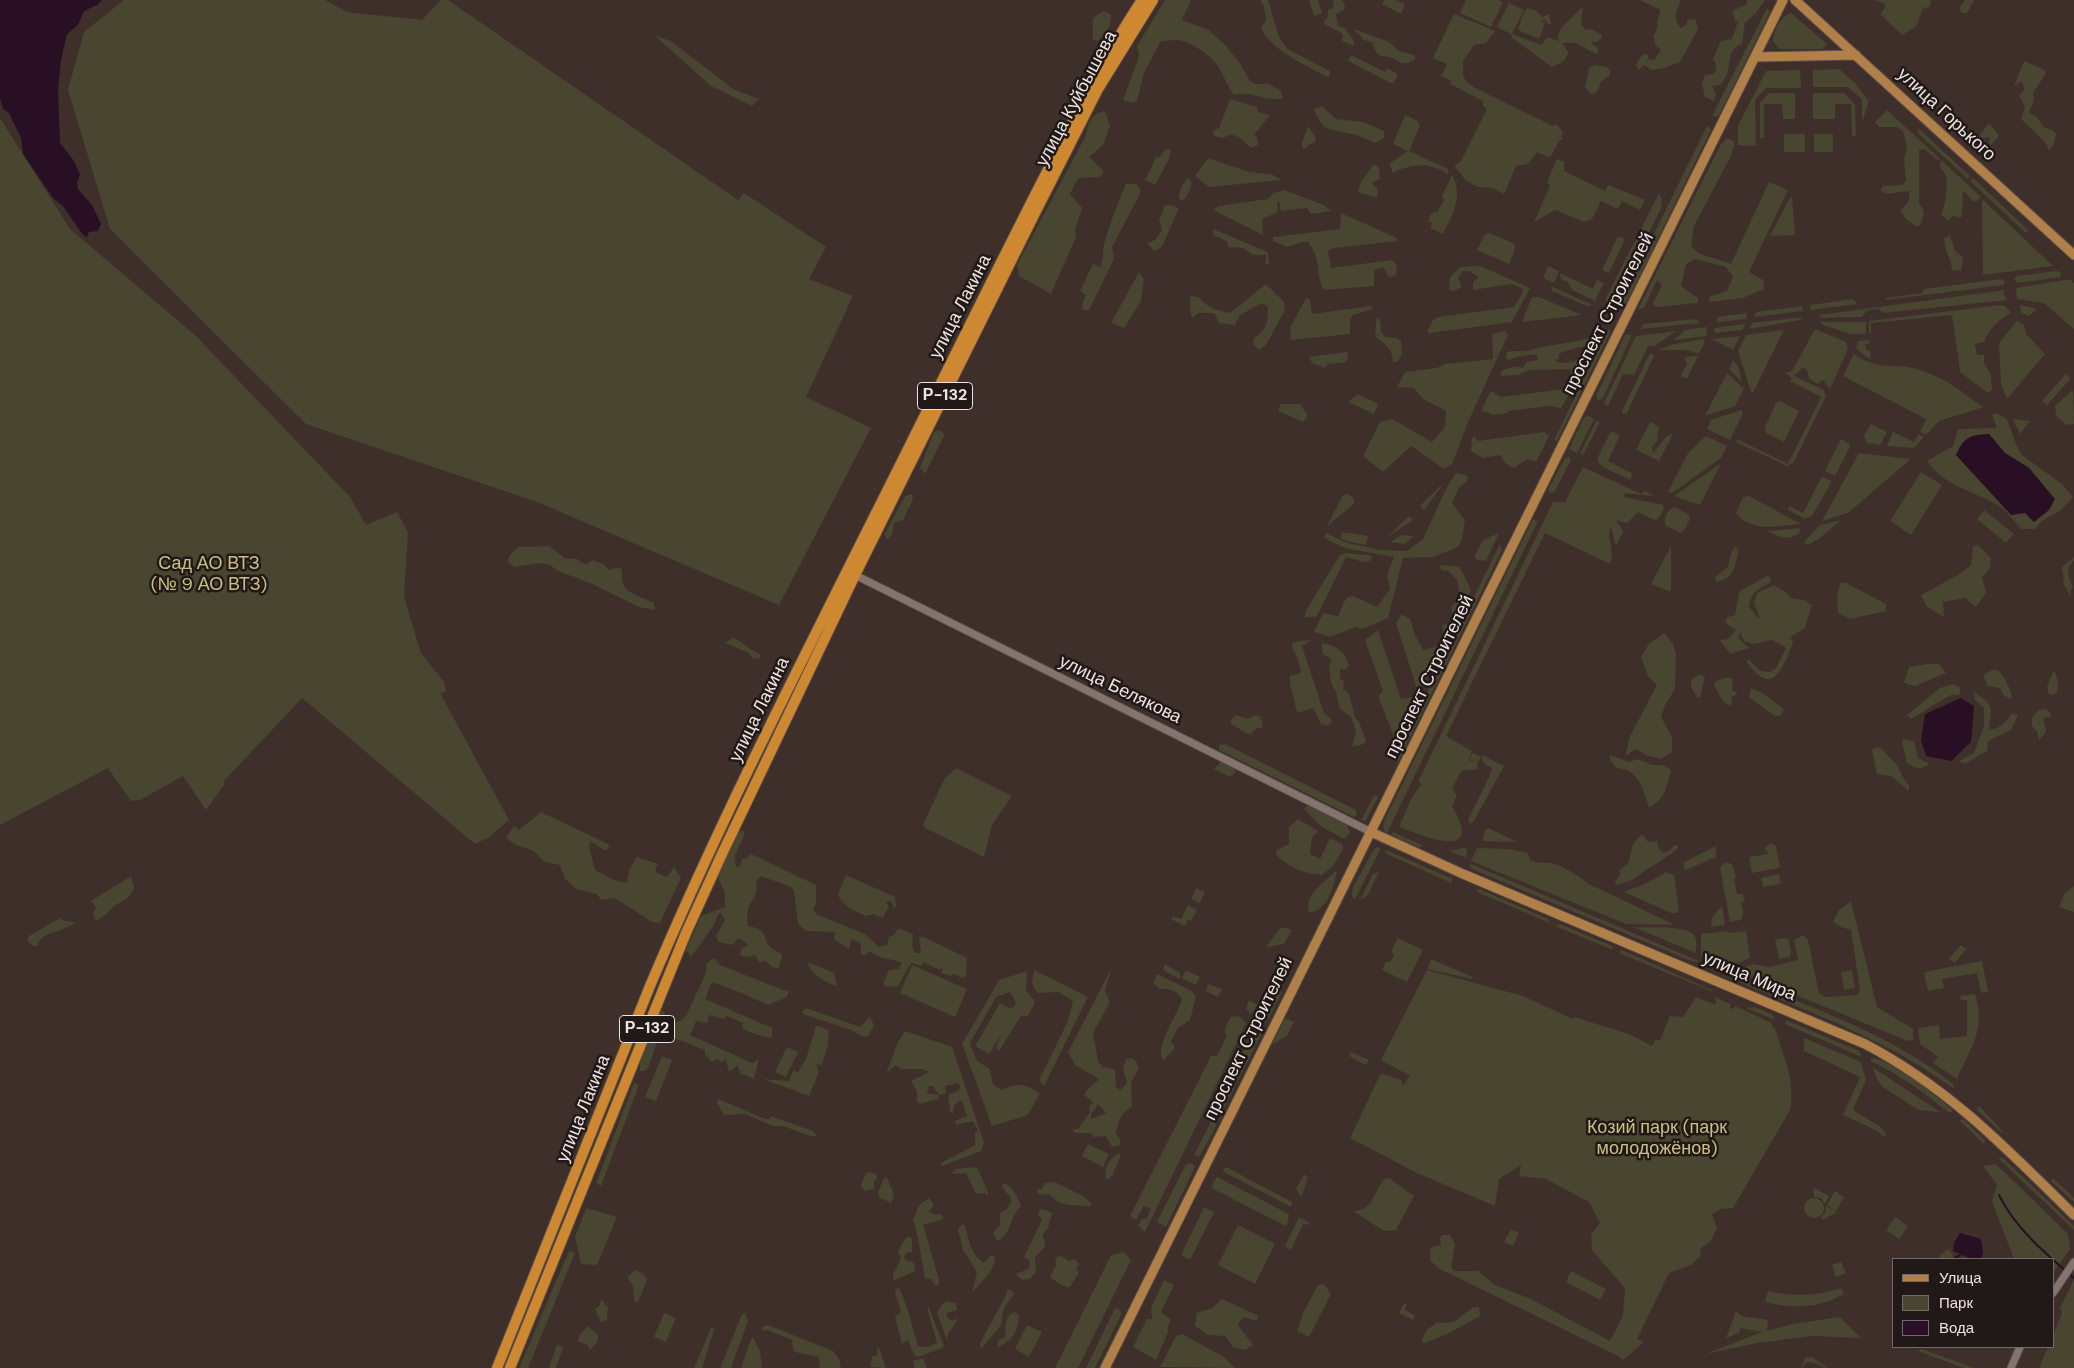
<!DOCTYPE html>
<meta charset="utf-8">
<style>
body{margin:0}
#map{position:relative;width:2074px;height:1368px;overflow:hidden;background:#3e2f2a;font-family:"DM Sans",sans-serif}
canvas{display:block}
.legend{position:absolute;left:1892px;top:1258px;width:162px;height:90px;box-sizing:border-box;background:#201917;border:1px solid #726a68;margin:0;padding:6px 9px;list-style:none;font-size:15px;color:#eee4e1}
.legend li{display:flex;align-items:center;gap:10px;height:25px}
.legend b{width:25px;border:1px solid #726a68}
</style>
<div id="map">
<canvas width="2074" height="1368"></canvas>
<ul class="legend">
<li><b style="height:6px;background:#b18049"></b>Улица</li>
<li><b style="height:14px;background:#484530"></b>Парк</li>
<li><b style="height:14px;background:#290f23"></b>Вода</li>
</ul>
</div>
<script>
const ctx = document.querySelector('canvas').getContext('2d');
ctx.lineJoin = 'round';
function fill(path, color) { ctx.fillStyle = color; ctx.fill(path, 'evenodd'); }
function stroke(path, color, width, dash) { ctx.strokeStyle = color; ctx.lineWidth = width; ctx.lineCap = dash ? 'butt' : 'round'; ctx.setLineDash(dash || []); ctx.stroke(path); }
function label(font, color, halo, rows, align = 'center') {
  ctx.font = font + ' "DM Sans",sans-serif'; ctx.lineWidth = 5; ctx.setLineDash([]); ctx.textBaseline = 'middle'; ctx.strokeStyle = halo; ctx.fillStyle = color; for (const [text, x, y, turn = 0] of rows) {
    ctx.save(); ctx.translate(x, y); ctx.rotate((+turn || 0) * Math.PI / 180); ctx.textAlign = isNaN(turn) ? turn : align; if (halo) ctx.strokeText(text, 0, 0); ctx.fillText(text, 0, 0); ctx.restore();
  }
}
const green = new Path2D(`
 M 124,0 L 325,0 L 347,12 L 422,20 L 441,0 L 448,0 L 738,200 L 744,193 L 826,247 L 809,279 L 853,296 L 806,397 L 871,428 L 779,605 L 537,502 L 306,424 L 110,229 L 68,90 L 84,32 Z
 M 1165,0 L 1191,0 L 1182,20 L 1209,30 L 1227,47 L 1241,65 L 1250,81 L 1255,84 L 1269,84 L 1281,91 L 1283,98 C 1266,103 1252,90 1234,95 C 1227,85 1226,81 1221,71 C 1215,58 1191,41 1177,40 C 1172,40 1166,41 1161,41 L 1144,73 L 1137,101 L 1133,103 L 1123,100 L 1139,56 L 1137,46 Z
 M 1260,0 L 1268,0 L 1279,37 L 1287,49 L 1330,71 L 1330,76 L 1327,77 C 1309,67 1266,47 1261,27 L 1266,21 L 1264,6 Z
 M 1309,0 L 1318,0 L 1322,13 L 1314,16 Z
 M 1334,0 L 1342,0 L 1345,5 L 1344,10 L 1336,14 L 1338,26 L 1345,28 L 1354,41 L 1354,46 L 1342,41 L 1343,34 L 1324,24 L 1324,21 L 1328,17 L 1328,10 L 1333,8 Z
 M 1384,0 L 1396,0 L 1405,4 L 1401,14 L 1382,4 Z
 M 1466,0 L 1498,0 L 1503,2 L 1491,27 L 1460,13 Z
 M 1640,0 L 1681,0 C 1677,13 1671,14 1681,28 L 1686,25 L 1688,19 L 1696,20 L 1698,29 L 1680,62 L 1664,68 L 1651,70 L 1645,65 L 1638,70 L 1636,64 L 1643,54 L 1648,55 L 1648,59 L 1654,60 L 1661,50 L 1656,46 L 1653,36 L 1656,31 L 1660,10 Z
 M 1747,0 L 1765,0 L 1756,13 L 1745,23 L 1742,44 C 1728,49 1731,59 1728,71 C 1727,76 1723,81 1720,85 L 1712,86 L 1716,93 L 1714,101 L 1705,97 L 1702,84 L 1705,75 L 1713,74 L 1716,70 L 1716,64 L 1713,59 L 1721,41 L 1732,39 L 1738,22 L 1735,20 L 1732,11 L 1746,5 Z
 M 1875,0 L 1931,0 L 1930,7 L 1923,8 L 1916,27 L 1902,35 L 1880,14 L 1885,8 L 1885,4 Z
 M 1965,0 L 1974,0 L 1967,13 L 1961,13 L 1960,7 Z
 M 1509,3 L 1524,10 L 1512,34 L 1541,45 L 1548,37 L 1560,42 L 1558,40 L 1559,32 L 1563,26 L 1581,8 L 1583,9 L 1581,25 L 1585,29 L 1593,30 L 1602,35 L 1602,38 L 1597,42 L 1591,41 L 1592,44 L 1598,48 L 1598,52 L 1596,54 L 1575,43 L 1562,43 L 1569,53 L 1563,62 L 1552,67 L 1512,38 L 1511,34 L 1497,27 Z
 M 1527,8 L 1535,10 L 1542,17 L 1549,14 L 1551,23 L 1549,25 L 1544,19 L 1542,21 L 1545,23 L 1539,39 L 1518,30 L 1522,16 Z
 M 1767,8 L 1770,12 L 1720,114 L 1716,117 L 1712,116 Z
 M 1103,11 L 1111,14 C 1112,25 1106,35 1097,41 L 1093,40 L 1093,18 Z
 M 1791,13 L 1827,44 L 1822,49 L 1779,49 L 1773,41 C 1773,31 1781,16 1791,13 Z
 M 1454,14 L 1495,31 L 1486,43 L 1474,45 L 1463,61 L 1463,75 L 1466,81 L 1475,88 L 1553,126 L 1557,124 L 1563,133 L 1561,137 L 1563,139 L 1559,141 L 1550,158 L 1537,152 L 1528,164 L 1516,166 L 1504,194 L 1492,188 L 1478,187 L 1466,181 L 1454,165 L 1460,163 L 1487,109 L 1483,106 L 1483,101 L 1450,84 L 1452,81 L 1441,76 L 1447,64 L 1433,58 Z
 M 1354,29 L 1389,42 L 1399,51 L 1414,55 L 1415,59 C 1401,69 1400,59 1389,57 C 1385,56 1380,57 1377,53 C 1375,51 1373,45 1372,42 L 1363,40 L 1360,35 L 1355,32 Z
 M 654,35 L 671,41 L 733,89 L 759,99 L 752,106 L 711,86 Z
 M 1351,55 L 1385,72 L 1387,68 L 1398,74 L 1393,84 L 1348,61 Z
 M 2024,61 L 2045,70 L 2045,75 L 2033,93 L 2034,100 L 2029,113 L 2037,117 L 2043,127 L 2053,131 L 2056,134 L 2054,144 L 2049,151 L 2046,143 L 2021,119 L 2025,107 L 2019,95 L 2025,89 L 2021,81 L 2014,86 Z
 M 1595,65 L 1607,67 L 1610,70 L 1610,75 L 1600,83 L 1599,88 L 1595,94 L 1590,93 L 1585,87 L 1589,68 Z
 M 1839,69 L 1854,82 L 1869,101 L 1862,122 L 1862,99 L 1847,87 L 1813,87 L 1813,70 Z
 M 1800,70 L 1801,88 L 1766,88 L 1755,100 L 1756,146 L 1738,145 L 1738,126 L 1766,71 Z
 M 1769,93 L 1795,93 L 1795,119 L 1783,119 L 1782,104 L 1764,104 L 1764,138 L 1760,138 L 1760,103 Z
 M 1813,93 L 1844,93 L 1855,104 L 1856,136 L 1852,136 L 1851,104 L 1835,104 L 1835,119 L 1813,119 Z
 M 1230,99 L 1257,107 L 1258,112 L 1270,115 L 1254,135 L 1257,137 L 1258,145 L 1251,148 L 1240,138 L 1231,134 L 1223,138 L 1214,136 L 1212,131 L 1219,128 Z
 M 1322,106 L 1336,119 L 1363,122 L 1384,131 L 1384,138 L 1375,143 C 1369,140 1362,137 1356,135 C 1334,129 1322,134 1314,109 Z
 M 1887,110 L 1940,159 L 1938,160 L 1924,149 L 1919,150 L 1919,203 L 1924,212 L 1922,222 L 1918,227 L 1907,220 L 1900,210 C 1908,204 1910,201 1909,191 L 1886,194 L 1880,190 L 1883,186 L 1902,185 L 1906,181 L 1904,160 L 1907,147 L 1903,131 L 1897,127 L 1879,127 L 1875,122 Z
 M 1105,111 L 1110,126 L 1103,145 L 1089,157 L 1104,171 L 1100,177 L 1078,178 L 1070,194 L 1082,208 L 1075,229 L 1076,237 L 1051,294 L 1019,276 L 1017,265 L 1085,137 C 1089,123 1090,114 1105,111 Z
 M 1405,115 L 1418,121 L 1420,126 L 1409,151 L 1448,169 L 1449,173 L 1447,174 C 1430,162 1410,164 1393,173 L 1389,164 L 1408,151 L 1393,144 Z
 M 0,118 L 70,229 L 195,335 L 350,497 L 366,525 L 397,512 L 408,532 L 404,597 L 421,653 L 444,682 L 446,692 L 440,693 L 509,820 L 489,837 L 475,844 L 302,698 L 224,781 L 224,785 L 206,810 L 183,776 L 140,800 L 131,801 L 108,768 L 0,825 Z
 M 1988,124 L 1992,126 L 1999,136 L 1991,145 L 1989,144 L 1990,137 L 1981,139 L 1978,137 Z
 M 1308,126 L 1316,138 L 1315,143 L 1310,144 L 1307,148 L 1302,148 L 1302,142 Z
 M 1709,126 L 1711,130 L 1625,306 L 1617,309 L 1706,128 Z
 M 1919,129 L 1970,176 L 1968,179 L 1918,133 Z
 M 1784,134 L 1805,134 L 1805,152 L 1784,152 Z
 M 1814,134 L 1833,134 L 1833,152 L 1814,152 Z
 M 1727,138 L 1735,142 L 1731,156 L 1694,226 L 1691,246 L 1698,253 L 1731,264 L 1769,182 L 1788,190 L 1749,272 L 1763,280 L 1764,289 L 1743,298 L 1709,302 L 1709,297 L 1727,291 L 1733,277 L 1726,267 L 1695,259 L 1686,264 L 1681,286 L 1698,298 L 1698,303 L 1656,307 L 1653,304 L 1662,285 L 1657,280 L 1644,308 L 1638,309 L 1721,144 Z
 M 1171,149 L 1169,159 L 1155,185 L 1145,180 L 1156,157 L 1159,158 L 1165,150 Z
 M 1208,158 L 1249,172 L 1271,174 L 1282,180 L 1209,187 L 1195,176 Z
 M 1557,159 L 1564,162 L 1564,171 L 1605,191 L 1608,185 L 1645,200 L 1640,210 L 1622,201 L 1618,209 L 1601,201 L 1592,219 L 1584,222 L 1555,210 L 1534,222 L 1550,186 L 1547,182 Z
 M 1941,160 L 1981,197 L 1977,201 L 1973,201 L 1965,192 L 1963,192 L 1962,216 L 1960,218 L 1953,215 L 1949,221 L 1941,215 C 1945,207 1949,182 1945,174 C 1944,171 1942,170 1940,167 Z
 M 1374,164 L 1379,167 L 1380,179 L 1372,183 L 1378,190 L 1377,198 L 1358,192 C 1360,179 1368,174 1374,164 Z
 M 1452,175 C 1464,195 1452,216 1443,234 L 1430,228 L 1433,222 L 1428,223 L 1430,215 L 1434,212 L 1437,212 L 1444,200 L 1442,196 Z
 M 1189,178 L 1192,184 L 1186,198 L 1182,200 L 1179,199 C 1178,192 1183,181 1189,178 Z
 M 1973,178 L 2028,230 L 2026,233 L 1970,181 Z
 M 1126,184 L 1136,184 L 1140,189 L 1140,194 L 1112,247 L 1114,259 L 1089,310 L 1083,310 L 1082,304 L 1086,295 L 1080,291 L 1093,264 L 1100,267 C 1105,257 1102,254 1104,244 C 1110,223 1117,204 1126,184 Z
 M 1284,190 L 1324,205 L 1331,211 L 1311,214 L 1307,208 L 1281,211 L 1279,201 L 1277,202 L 1278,212 L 1262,219 L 1263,235 L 1213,210 L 1219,206 L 1268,199 L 1273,193 Z
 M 1659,193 L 1662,200 L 1661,208 L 1614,303 L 1608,304 L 1605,300 Z
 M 1792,197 L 1795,235 L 1770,236 L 1789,199 Z
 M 1982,199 L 2053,266 L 1983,275 Z
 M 1171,205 L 1179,208 L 1162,247 L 1154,251 L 1147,243 L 1155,240 L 1162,230 L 1159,219 L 1164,209 L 1163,206 Z
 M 1341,213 L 1395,237 L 1398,241 L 1334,248 L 1328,251 L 1331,268 L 1392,260 L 1397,266 L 1396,275 L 1389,277 L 1383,267 L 1374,270 L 1374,286 L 1324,290 C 1314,272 1323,261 1308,242 L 1302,242 L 1287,247 L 1273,241 L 1273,237 L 1340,229 Z
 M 1213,229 L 1268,252 L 1269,264 L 1265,265 L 1266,255 L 1253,255 L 1243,248 L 1228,247 L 1227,241 L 1213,235 Z
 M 1489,233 L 1515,244 L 1515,249 L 1509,264 L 1477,250 L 1485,234 Z
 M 1618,236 L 1625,239 L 1609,273 L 1602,270 Z
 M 1950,236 L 1955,251 L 1963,257 L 1961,271 L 1952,270 C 1951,258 1944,249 1944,238 Z
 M 1480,266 L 1530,288 L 1512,322 L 1430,333 L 1427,331 L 1433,320 L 1438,317 L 1514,307 L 1523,292 L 1522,288 L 1511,284 L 1473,290 L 1473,282 L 1479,277 L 1469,271 L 1463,271 L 1458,278 L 1462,287 L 1454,291 L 1449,290 L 1450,277 L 1460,267 Z
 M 1548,266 L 1559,271 L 1554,283 L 1543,278 Z
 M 2056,271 L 2061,272 L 2060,277 L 2018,283 L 2014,280 L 2016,276 Z
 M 1139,272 L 1144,280 L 1141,301 L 1124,328 L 1111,323 Z
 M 1560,273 L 1593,289 L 1597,280 L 1604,283 L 1595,301 L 1572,290 L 1568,282 L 1561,279 Z
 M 2001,279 L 2005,282 L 2003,285 L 1886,300 L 1886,298 L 1923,293 L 1923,289 Z
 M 2065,280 L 2070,280 L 2074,283 L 2074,329 L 2044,303 L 2017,299 L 2016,288 Z
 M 1266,284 L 1284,302 L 1285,310 L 1266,345 L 1259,350 L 1253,344 L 1254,338 C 1267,329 1268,323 1268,307 L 1262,303 L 1240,315 L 1235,325 L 1219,323 L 1214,313 L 1199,313 L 1192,318 L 1190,308 L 1190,296 L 1199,297 C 1207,308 1217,310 1230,313 Z
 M 1551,286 L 1592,305 L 1587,306 L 1552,291 Z
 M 2005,290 L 2003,293 L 2007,300 L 1883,313 L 1879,309 L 1868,310 L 1861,317 L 1820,318 L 1819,315 Z
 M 1532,297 L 1539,297 L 1582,315 L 1522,322 Z
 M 1306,298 L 1310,300 L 1312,314 L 1371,306 L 1373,309 L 1353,315 L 1350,320 L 1350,334 L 1291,340 L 1290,328 Z
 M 1853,299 L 1857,304 L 1810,310 L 1811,305 Z
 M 2000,305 L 2005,306 L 2011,313 C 1999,319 1989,329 1984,342 L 1975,344 L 1977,355 L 1984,355 L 1984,363 L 1991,375 L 1992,390 L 1988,393 L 1960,372 L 1952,315 L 1871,323 L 1871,333 L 1869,333 L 1869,321 Z
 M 2020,305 L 2037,309 L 2029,316 L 2021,313 Z
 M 1802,306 L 1803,311 L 1754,317 L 1757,312 Z
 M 1747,313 L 1746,319 L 1717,322 L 1717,317 Z
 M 1803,317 L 1800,320 L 1749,329 L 1752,323 Z
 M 1377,318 L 1380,319 L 1381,332 L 1385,337 L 1397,338 L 1401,341 L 1402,353 L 1398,361 L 1393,362 C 1392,358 1392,353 1390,350 C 1378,334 1372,345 1377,318 Z
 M 1697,319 L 1699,323 L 1641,329 L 1643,324 Z
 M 2017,321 L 2024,325 L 2026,334 L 2045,354 L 2007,399 L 2001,383 L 1999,343 Z
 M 1820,322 L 1866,322 L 1866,334 L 1851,334 L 1823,325 Z
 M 1745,324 L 1742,330 L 1715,333 L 1714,328 Z
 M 1707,327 L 1706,336 L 1674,340 L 1685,330 Z
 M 1609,328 L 1610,333 L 1557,441 L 1554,440 Z
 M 1815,329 L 1846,342 L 1848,349 L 1830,389 L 1825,384 L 1826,382 L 1822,380 L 1818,384 L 1809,379 L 1808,372 L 1803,367 L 1794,376 L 1824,390 L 1826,396 L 1794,462 L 1787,466 L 1736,442 L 1737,439 L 1788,464 L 1821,397 L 1790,381 L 1792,378 L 1785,373 L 1792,371 Z
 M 1784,330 L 1753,393 L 1751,392 L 1738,351 L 1746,335 Z
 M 1505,331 L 1508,335 L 1468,422 L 1452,464 L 1444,469 L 1411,446 L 1383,472 L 1363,456 L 1380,422 L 1392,419 L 1432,442 L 1445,427 L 1446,411 L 1423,399 L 1414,388 L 1397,387 L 1405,372 L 1437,368 L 1445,364 L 1493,359 L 1492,334 Z
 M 1676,331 L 1654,346 L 1648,346 L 1634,375 L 1623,374 L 1608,406 L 1604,403 L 1636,336 Z
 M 1630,334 L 1631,337 L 1603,398 L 1598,401 L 1596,396 L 1625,335 Z
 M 1740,336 L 1733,350 L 1712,339 Z
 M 1586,339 L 1597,339 C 1594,351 1589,354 1583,364 C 1579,371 1580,378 1574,383 L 1571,379 L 1571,369 L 1530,370 L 1518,375 L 1501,376 L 1501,372 C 1508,367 1514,366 1523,368 L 1526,362 L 1538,360 L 1537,354 L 1516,357 L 1509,360 L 1506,358 L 1507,352 C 1513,350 1521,352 1527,351 C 1545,345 1566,344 1586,339 ZM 1587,346 L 1589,350 C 1581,360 1566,367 1554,360 L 1559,359 L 1559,354 C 1565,350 1579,347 1587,346 Z
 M 1703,339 L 1705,343 L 1698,354 L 1688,350 L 1659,350 L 1670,345 Z
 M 1869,340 L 1869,344 L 1865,344 L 1866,350 L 1870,351 L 1871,358 L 1866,357 L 1856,348 L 1858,341 Z
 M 1347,352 L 1348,357 L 1346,362 L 1328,364 L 1325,368 L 1312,363 L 1309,357 Z
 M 1652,353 L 1654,356 L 1627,413 L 1623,414 L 1622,411 L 1649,355 Z
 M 1854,354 C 1881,373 1893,361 1920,370 C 1931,374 1946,380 1955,387 C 1965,393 1972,401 1984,407 L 1939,421 L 1926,435 L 1920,432 L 1926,419 L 1843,376 Z
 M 1698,356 L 1687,379 L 1682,376 L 1678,381 L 1687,364 L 1684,357 Z
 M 1733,360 L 1738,366 L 1742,382 L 1729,369 Z
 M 1727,373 L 1744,389 L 1735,406 L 1705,416 Z
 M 2066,374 L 2071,378 L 2047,405 L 2042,401 Z
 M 1573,388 L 1561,408 L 1550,406 L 1508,411 L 1508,413 L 1491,415 L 1490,413 L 1481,411 L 1491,391 L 1501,397 Z
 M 2073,390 L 2074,424 L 2067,425 L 2056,416 L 2055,406 Z
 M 1358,394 L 1378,404 L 1374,414 L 1348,402 Z
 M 1780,401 L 1799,411 L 1784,442 L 1766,433 L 1765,427 L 1776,403 Z
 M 1281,404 L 1300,404 L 1308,416 L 1303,422 L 1278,411 Z
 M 1741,410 L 1743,413 L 1730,440 L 1707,429 L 1711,420 Z
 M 1997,413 L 2007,419 L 2015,442 L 2022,455 L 2062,484 L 2073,497 L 2060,511 L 2043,520 L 2035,529 L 2021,529 C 2014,521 2005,508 1996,504 C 1971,490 1944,486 1927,461 L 1953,446 L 1958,429 L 1997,428 L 1992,415 ZM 1993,438 L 2005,453 L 2029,468 L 1984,484 L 1956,455 Z
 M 1589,416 L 1594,419 L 1577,453 L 1569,449 L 1584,417 Z
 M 2013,419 L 2030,421 L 2020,434 Z
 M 1596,421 L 1600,422 L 1583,455 L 1580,454 Z
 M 1650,422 L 1660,427 L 1657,433 L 1658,440 L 1652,447 L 1653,453 L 1667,436 L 1673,434 L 1659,461 L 1636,450 Z
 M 1871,424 L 1887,432 L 1880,445 L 1867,443 L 1864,435 Z
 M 939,430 L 945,434 L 925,474 L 920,468 L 934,432 Z
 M 1611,431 L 1620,435 L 1608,461 L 1633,474 L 1630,480 L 1603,467 L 1598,462 L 1598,457 Z
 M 1544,432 L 1549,436 L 1536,462 L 1527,459 L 1514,468 L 1505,463 L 1500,455 L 1483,458 L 1471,451 L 1472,438 L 1474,436 L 1478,441 Z
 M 1893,432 L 1914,442 L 1919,434 L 1924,437 L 1914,448 L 1887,446 Z
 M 1706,436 L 1727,446 L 1721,458 L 1672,493 L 1668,492 L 1688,453 Z
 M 1841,439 L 1849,444 L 1850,447 L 1835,476 L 1825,471 Z
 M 1859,453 L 1911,459 L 1848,513 L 1822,521 Z
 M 1569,457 L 1571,460 L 1555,491 L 1551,493 L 1548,490 L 1565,458 Z
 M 1721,463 L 1700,505 L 1674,496 Z
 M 1583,467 L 1641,494 L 1645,491 L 1654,496 L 1625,493 L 1624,497 L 1664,505 L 1663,511 L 1658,519 L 1654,520 L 1638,512 L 1627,523 L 1616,520 L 1623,531 L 1616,546 L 1611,527 C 1605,537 1616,550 1610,564 L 1545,533 L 1446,736 L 1472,751 L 1468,760 L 1474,762 L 1469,759 L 1473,753 L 1481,757 L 1477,764 L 1478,769 L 1461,771 L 1452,789 L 1457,796 L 1452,806 C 1486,863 1424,836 1399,827 L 1412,797 L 1422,784 L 1418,782 L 1553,502 L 1565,502 Z
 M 1921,472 L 1942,485 L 1911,535 L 1890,521 Z
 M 1456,473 L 1468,476 L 1467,481 L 1459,488 L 1452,503 L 1465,520 L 1462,539 L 1458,547 L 1433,557 L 1403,558 L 1388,618 L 1362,629 L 1356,627 L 1330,637 L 1314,632 L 1323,613 L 1338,616 L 1346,598 L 1353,596 L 1377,607 L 1390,589 L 1387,576 L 1394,557 L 1345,548 L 1324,538 L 1326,533 L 1347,543 L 1381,550 L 1407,551 L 1423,539 L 1447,487 Z
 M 1822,476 L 1832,481 L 1812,516 L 1805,519 L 1788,510 L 1789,506 L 1803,513 Z
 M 1440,486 L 1441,487 L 1424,510 L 1420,506 Z
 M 912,494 L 913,499 L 903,520 L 894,523 L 893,532 L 888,540 L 884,535 L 905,496 Z
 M 1348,494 L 1354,499 L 1354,504 L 1327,526 L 1343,495 Z
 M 1749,496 L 1801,524 C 1780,526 1751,533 1736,513 L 1743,497 Z
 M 1674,507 L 1688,514 L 1690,519 L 1684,531 L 1680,533 L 1665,525 C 1664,518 1667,510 1674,507 Z
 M 1984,510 L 2014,534 L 2006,543 L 1977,519 Z
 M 1409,516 L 1413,520 L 1387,537 Z
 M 1533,519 L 1538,521 L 1387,833 L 1384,831 L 1383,826 L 1385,819 Z
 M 1841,520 L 1819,539 L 1807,545 L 1804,542 L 1820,525 Z
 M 1801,528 L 1799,534 C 1786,541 1780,537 1767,531 Z
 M 1342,532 L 1368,536 L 1366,545 L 1346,541 L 1341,538 Z
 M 1499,533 L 1486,561 L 1478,560 L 1474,557 L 1483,540 Z
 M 1401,535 L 1413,536 L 1405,544 L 1391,542 Z
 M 1500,544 L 1502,550 L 1398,762 L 1394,760 Z
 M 1978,545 L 1991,558 L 1990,568 L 1982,577 L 1986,593 L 1976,607 L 1965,598 L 1943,602 L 1944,617 L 1927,607 L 1921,595 L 1958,575 L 1971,565 L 1973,546 Z
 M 549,546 L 565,558 L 577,559 L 582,563 L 587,564 L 593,560 L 605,565 L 608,570 L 620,567 C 624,573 621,577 623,583 C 626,594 644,598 654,603 L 655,610 L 639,607 L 590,583 L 558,571 L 550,565 L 540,563 L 514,567 L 508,562 L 509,556 L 518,547 Z
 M 1671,546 L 1671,592 L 1651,584 Z
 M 1735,547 L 1738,550 C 1737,564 1732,582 1716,581 L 1715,577 L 1728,567 L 1731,553 Z
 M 1344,553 L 1370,555 L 1372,558 L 1370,561 L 1363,562 L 1346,557 L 1318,614 L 1315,617 L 1305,617 L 1306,611 L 1339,556 Z
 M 2074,557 L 2074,560 L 2068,568 L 2069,578 L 2073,587 L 2070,591 L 2071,597 L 2063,583 C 2065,577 2062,573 2062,567 Z
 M 1440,565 L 1460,567 L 1471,590 L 1447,638 L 1445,639 L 1442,626 C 1452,621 1454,619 1451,607 L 1460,597 L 1457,580 L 1448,571 L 1441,570 Z
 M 1767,576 L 1770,577 L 1771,582 C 1759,589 1751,592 1749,607 L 1758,618 L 1760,618 L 1754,603 L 1757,593 L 1774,585 L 1787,593 L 1790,598 L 1804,600 L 1812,605 L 1805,628 L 1790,637 L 1793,641 C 1791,650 1779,683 1766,679 C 1758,677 1752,669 1747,663 L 1747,660 L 1749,660 L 1761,671 L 1770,672 L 1776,668 L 1786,648 L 1772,640 L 1754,644 L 1745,642 L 1741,636 L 1742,629 L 1738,638 L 1749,648 L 1730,654 L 1720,640 L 1728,639 L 1736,630 L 1727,624 L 1725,620 L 1728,617 L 1735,615 L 1739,592 Z
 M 1840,583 L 1846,583 L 1886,604 L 1886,611 L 1850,619 L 1838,613 L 1837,596 Z
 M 1402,614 L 1410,619 L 1415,635 L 1423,650 L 1439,646 L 1442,648 L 1421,690 L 1417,689 L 1396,623 Z
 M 1378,630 L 1401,699 L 1413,697 L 1416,700 L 1398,736 L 1394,737 L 1378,696 L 1383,691 L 1365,640 Z
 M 1664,633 L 1673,644 L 1676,654 L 1675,689 L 1665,705 L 1661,717 L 1672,737 L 1672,752 L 1661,759 L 1648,756 L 1636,749 L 1625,756 L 1630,736 L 1657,685 L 1648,676 L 1641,657 L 1648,645 Z
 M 733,638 C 743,642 750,650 760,654 L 760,658 L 753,659 L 749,653 L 725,643 Z
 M 1311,640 L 1302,646 L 1324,713 L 1332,720 L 1331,723 L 1327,726 L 1321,724 L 1313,708 L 1297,713 L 1290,684 L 1290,676 L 1301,673 L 1298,659 L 1292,647 L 1293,642 Z
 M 1323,643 C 1335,645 1347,653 1349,666 L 1346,669 L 1340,669 L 1340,679 L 1344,680 L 1343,689 L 1349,694 L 1355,717 L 1359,722 L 1366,741 L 1364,744 L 1352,747 L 1356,732 L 1351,717 L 1340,709 L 1336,692 L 1331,683 L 1329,666 L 1332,660 L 1323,654 L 1321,645 Z
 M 1928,664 L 1939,664 L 1946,673 L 1915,686 L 1904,683 L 1909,667 Z
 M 1992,670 L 1998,670 C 2005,678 2011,688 2012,699 L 2004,696 L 2000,688 L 1988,686 L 1983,675 Z
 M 2054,670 L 2058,681 L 2057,692 L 2053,695 L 2049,694 L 2047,687 Z
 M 1699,674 L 1705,677 L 1700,698 L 1697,697 L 1691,687 L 1691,680 Z
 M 1724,678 L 1731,678 L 1733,680 L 1732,690 L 1738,694 L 1731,697 L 1732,703 L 1730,706 L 1723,702 L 1714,685 L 1715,682 Z
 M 1953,684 L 1961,688 L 1959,695 L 1951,695 L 1911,719 L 1907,715 L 1940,688 Z
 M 1751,688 L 1764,694 L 1784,709 L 1781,715 L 1777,716 L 1773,715 L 1749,697 Z
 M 1974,692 C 1994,705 1992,707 1989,730 C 2001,728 2005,723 2012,713 L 2018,715 L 2011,730 L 1988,741 L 1987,751 L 1965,764 L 1959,761 L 1974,753 L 1984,726 L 1984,708 L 1975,700 Z
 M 2045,709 L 2050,712 L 2051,717 L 2043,718 C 2047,732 2048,730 2039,740 L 2037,731 L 2032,726 L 2032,718 L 2038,710 Z
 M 1236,715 L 1248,719 L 1255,715 L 1260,716 L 1263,727 L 1256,729 L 1250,735 L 1231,724 L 1231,720 Z
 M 1903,739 L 1914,741 L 1918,758 L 1928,763 L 1928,765 L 1919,769 L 1907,763 L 1902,742 Z
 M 1225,744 L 1356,810 L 1357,815 L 1354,817 L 1219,750 L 1219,745 Z
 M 1880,747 L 1897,765 L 1904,779 L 1909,785 L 1909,791 L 1891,776 L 1877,774 L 1872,750 L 1874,748 Z
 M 1482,755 L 1504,766 L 1474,821 L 1470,824 L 1468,820 L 1489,777 L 1492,768 L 1483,763 Z
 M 1610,755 L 1629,762 L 1638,759 L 1652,765 L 1663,765 L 1671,770 C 1668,784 1664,802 1649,807 C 1643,788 1638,769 1616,768 L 1610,760 Z
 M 1221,762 L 1234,768 L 1236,772 L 1230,777 L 1214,769 Z
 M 956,768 L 1012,796 L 992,825 L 984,857 L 925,828 L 923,824 L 945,778 Z
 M 1374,795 L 1378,797 L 1366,820 L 1361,821 Z
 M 1308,805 L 1347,824 L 1350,833 L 1344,839 L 1322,827 L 1304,809 Z
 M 541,812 L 610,845 L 606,851 L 590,841 L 589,847 L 595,870 L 614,880 L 627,883 L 629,870 L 637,857 L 658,864 L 655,869 L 657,873 L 667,877 L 674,867 L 681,878 L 660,923 L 652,922 L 615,898 L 601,900 L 597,894 L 576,889 L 565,879 L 560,865 L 545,862 L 534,851 L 516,845 L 506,838 L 514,826 L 519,830 Z
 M 1298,819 L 1318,831 L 1312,837 L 1310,854 L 1320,859 L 1330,838 L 1342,844 L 1343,849 L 1333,866 L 1322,875 C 1304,874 1289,867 1276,855 L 1277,850 L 1289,844 L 1289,827 Z
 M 1488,828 L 1517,842 L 1482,841 L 1485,830 Z
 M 738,831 L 743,831 L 745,834 L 735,855 L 736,868 L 740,866 L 742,859 L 746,858 L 751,854 L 816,885 L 816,903 L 813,909 L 816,914 L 865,934 L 879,947 L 887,945 L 889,937 L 894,935 L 898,928 L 913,934 L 912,947 L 915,953 L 921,953 L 919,938 L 922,936 L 967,958 L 966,976 L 963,978 L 954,974 L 951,976 L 941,973 L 943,965 L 940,970 L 923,962 L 921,966 L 911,963 L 898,986 L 886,987 L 883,984 L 889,970 L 899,969 L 902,963 C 889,957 881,961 870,951 L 865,955 L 861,954 L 861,944 L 852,939 L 849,949 L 834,939 L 835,932 L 806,931 L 798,924 L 794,891 L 791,887 L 761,876 L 756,881 C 758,899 752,897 748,910 C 747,914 747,919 747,923 L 748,926 C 769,929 762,939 771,948 C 773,950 779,952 782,954 L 782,958 L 778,968 L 772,967 L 765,961 L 759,962 L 755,955 L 747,957 L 740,955 L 741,949 L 748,945 L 741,939 L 737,939 L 733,945 L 718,942 L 716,936 L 725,920 L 721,913 L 718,914 L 714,925 L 691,957 L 686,950 L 701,916 L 725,907 L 725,892 L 716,874 L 724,863 Z
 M 1393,832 L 1424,846 L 1419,847 L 1391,835 Z
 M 1642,834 L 1648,842 L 1657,841 L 1659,849 L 1663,853 L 1667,852 L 1675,845 L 1678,846 L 1678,849 L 1630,881 L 1616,885 L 1615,881 L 1621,874 L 1619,870 L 1628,864 L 1633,844 Z
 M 1771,843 L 1776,846 L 1780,868 L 1752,873 L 1749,857 L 1769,854 L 1764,848 Z
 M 1716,846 L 1716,857 L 1684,871 L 1684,862 Z
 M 1377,847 L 1381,848 L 1355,899 L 1352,897 L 1353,887 L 1373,851 Z
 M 1463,848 L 1467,849 L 1466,858 L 1449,851 Z
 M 1477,848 L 1509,849 L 1528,853 L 1530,860 C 1538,864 1542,862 1550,863 C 1561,864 1580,877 1589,884 L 1675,925 L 1626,924 L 1471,861 Z
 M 1386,850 L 1453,879 L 1451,883 L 1385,853 Z
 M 1725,862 L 1732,864 L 1736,878 L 1734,879 L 1737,894 L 1743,894 L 1745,901 L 1741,903 L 1743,914 L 1741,920 L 1730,922 L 1720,868 Z
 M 1471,864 L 1701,962 L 1691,961 L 1472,869 L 1469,865 Z
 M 1337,870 C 1335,884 1327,913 1309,912 C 1304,894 1325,882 1337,870 Z
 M 1379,872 L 1368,895 L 1360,900 L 1373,874 Z
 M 1666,872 L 1674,875 L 1679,910 L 1676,913 L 1671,913 L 1624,892 L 1647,883 Z
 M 1779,874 L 1781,884 L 1763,887 L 1761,878 Z
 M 846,875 L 895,897 L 896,907 L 894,908 L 891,901 L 885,902 L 889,906 L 883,918 L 873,914 L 866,916 C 856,911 841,906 838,894 Z
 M 131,876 L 134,888 C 128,901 124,899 113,907 C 107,912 106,916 97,920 L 94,919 L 93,913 L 96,907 L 91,901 Z
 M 2074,886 L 2074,912 L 2059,907 L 2065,893 Z
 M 1196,888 L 1205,892 L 1200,903 L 1191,899 Z
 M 1479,889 L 1548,919 L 1550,923 L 1477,892 Z
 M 1851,901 L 1877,1007 L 1913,1029 L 1913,1040 L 1908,1041 L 1735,970 L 1753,964 L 1769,967 L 1798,960 L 1794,940 L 1803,935 L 1808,940 L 1819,993 L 1825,997 L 1857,995 L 1860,990 L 1851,930 L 1841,927 L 1833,922 L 1839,910 Z
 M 1188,905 L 1197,910 L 1191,921 L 1188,919 L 1185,926 L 1171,919 L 1173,916 L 1181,919 Z
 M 1722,906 L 1725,925 L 1711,927 L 1712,917 Z
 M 62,917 L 61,920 L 77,923 C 71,925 66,927 61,930 C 51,934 42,933 37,946 L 33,946 L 27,940 L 29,936 Z
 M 1560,924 L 1612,946 L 1613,950 L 1555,926 Z
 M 1281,927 L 1292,930 L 1284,944 L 1266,947 Z
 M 1633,927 C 1647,928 1683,925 1693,934 C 1698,938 1696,948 1696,953 Z
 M 1727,931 L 1728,933 L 1746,931 L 1750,958 L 1728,967 L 1701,956 L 1701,934 Z
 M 1398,938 L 1423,950 L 1407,982 L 1382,970 L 1386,962 L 1390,962 L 1394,955 L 1391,951 Z
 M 1785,938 L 1789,940 L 1791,953 L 1789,957 L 1779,959 L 1775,940 Z
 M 1961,945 L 1966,949 L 1955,963 L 1949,959 Z
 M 1622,950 L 1714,991 L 1711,991 L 1619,953 Z
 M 712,959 L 715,959 L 720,965 L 783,990 L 789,991 L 787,997 L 768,1005 L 739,992 L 712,982 L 705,999 L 772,1028 L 772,1036 L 770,1038 C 760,1036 751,1033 742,1028 L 743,1023 L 727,1016 L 724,1019 L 709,1015 L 707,1023 L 696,1021 L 690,1035 L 752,1063 L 759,1059 L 754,1079 L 740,1073 L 738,1065 L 729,1072 L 726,1060 L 721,1062 L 717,1059 L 712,1062 L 705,1055 L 705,1050 L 674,1038 L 671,1034 L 674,1023 L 682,1020 L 686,1016 L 706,973 L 707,963 Z
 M 1431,959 L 1473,977 L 1472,979 L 1427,969 Z
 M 1982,961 L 1988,992 L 1981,993 L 1977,973 L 1942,979 L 1944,988 L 1928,991 L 1924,972 Z
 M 808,962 L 834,973 L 837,986 C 827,983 809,974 808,962 Z
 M 1165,964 L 1180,973 L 1180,979 L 1163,970 Z
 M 912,965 L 967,989 L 955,1017 L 900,993 Z
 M 1112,967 L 1105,991 L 1110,1002 L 1093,1033 L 1098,1061 L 1103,1068 L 1106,1067 L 1115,1070 L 1116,1087 L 1120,1090 L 1127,1083 L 1123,1069 L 1126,1059 L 1131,1058 L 1136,1061 L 1139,1068 L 1131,1083 L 1132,1107 C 1120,1113 1119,1120 1116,1133 L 1120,1140 L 1120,1145 L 1112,1147 L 1106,1136 L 1093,1137 L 1091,1133 L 1076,1133 L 1073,1131 L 1074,1129 L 1078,1129 L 1090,1112 L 1089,1107 L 1093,1102 L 1084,1095 C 1087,1088 1094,1085 1099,1079 L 1075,1065 L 1068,1052 ZM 1098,1104 L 1106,1113 L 1091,1119 L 1091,1114 Z
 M 1034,970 L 1088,997 L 1044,1086 L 1039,1080 L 1067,1023 L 1073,1001 L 1059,992 L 1037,993 L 1032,983 Z
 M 1186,970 L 1200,977 L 1196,985 L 1182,978 Z
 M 1427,970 L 1523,996 L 1573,1019 L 1574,1017 L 1629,1034 L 1652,1046 L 1655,1040 L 1660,1040 L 1670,1016 L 1683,1017 L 1696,997 L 1716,1005 L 1715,997 L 1730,1004 L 1730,1008 L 1733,1009 L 1735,1006 L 1772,1023 L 1772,1027 L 1775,1028 C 1783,1056 1796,1080 1790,1110 L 1733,1208 L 1721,1209 L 1712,1214 L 1717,1228 L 1711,1241 L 1701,1248 L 1700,1257 L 1691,1265 L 1669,1273 L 1637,1339 L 1644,1342 L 1623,1360 L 1618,1356 L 1438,1268 L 1430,1260 L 1430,1249 L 1434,1246 L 1441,1245 L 1440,1238 L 1443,1235 L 1450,1235 L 1455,1244 L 1451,1268 L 1455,1271 L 1478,1271 L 1495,1285 L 1531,1299 L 1610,1341 L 1623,1316 L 1625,1288 L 1592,1250 L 1591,1235 L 1600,1223 L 1589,1202 L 1546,1179 L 1519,1176 L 1521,1165 L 1499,1179 L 1495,1206 L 1417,1173 L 1350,1138 L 1380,1075 L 1384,1074 L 1401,1080 L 1403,1086 L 1410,1076 L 1381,1060 Z
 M 1852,970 L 1855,988 L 1844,990 L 1841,972 Z
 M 1027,971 L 1026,990 L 1035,1002 L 1028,1016 L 1021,1016 L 999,1051 L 996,1048 L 1001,1035 L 989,1054 L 975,1046 L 1000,1003 L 1012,1009 L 1016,1003 L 1010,992 L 996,997 L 970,1043 L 977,1061 L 990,1069 L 993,1084 L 1001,1090 C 1020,1082 1022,1083 1040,1093 L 1028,1115 L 992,1126 L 962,1044 L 999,980 Z
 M 1157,974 L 1192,991 L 1196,997 L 1190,1020 L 1178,1028 L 1171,1041 L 1175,1048 L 1163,1061 C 1154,1045 1178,1015 1182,999 C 1178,991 1168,988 1160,989 L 1153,983 Z
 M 1730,974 C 1804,1005 1893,1034 1954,1085 L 1953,1088 C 1887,1040 1811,1013 1737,981 Z
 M 1208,984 L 1222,989 L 1218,997 L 1206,991 Z
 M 1278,990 L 1282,992 L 1269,1018 L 1263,1020 L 1259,1015 L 1272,992 Z
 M 1975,994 C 1986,1031 1971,1046 1957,1079 L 1933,1063 L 1938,1057 L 1920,1044 L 1918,1028 L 1939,1025 L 1940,1039 L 1967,1036 L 1967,1000 L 1961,1000 L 1960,996 Z
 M 1249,1000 L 1258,1005 L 1251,1014 L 1246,1009 Z
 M 1755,1007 L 1773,1015 L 1775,1020 L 1746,1008 Z
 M 806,1008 L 860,1027 L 870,1017 L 874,1025 L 868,1036 L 863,1037 L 851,1030 L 803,1014 L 802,1012 Z
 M 663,1010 L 665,1015 L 664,1021 L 649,1066 L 645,1071 L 640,1071 L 640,1063 L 659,1014 Z
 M 1239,1016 L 1246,1023 L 1145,1232 L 1138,1226 L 1142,1219 L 1147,1218 L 1151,1209 L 1144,1206 L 1136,1220 L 1130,1216 L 1211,1056 L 1217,1056 L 1227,1036 L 1224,1032 L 1230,1017 Z
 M 1285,1018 L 1294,1022 L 1287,1036 L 1272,1045 Z
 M 1786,1020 L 1859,1051 L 1862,1057 L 1785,1024 Z
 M 1256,1025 L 1263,1031 L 1220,1116 L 1214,1116 L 1212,1114 Z
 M 816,1026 L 822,1027 L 829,1031 L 828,1045 L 822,1065 L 816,1064 L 819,1072 L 809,1096 L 763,1079 L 789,1081 L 793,1071 L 798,1072 L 806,1059 Z
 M 905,1031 L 952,1047 L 984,1143 L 981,1151 L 942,1166 L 941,1163 L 975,1145 L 975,1133 L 978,1130 L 973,1121 L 956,1125 L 955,1121 L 967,1116 L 962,1100 L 954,1105 L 953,1114 L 950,1111 L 948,1095 L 959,1090 L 960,1086 L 958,1083 L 945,1086 L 946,1093 L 939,1095 L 933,1086 L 929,1086 L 927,1093 L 938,1095 L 938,1099 L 920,1104 L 917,1102 L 917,1091 L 911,1081 L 929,1072 L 922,1069 L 900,1069 L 896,1065 L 886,1074 L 898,1042 Z
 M 1804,1038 L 1861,1062 L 1866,1080 L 1853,1110 L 1882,1128 L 1887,1138 L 1871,1128 L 1843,1115 L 1860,1077 L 1804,1051 Z
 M 787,1047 L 798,1052 L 786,1077 L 775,1072 Z
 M 1351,1052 L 1369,1060 L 1366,1065 L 1349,1056 Z
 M 662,1056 L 672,1060 L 656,1101 L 645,1097 Z
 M 1871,1058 C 1894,1060 1933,1094 1952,1109 L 1952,1112 L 1948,1112 C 1923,1092 1900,1075 1871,1061 Z
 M 1872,1067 L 1940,1112 L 1918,1110 L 1883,1087 L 1878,1081 Z
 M 634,1083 L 639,1085 L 601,1186 L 596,1183 Z
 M 718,1099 L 765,1119 L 769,1119 L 771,1116 L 813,1131 L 817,1136 L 810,1136 L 783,1126 L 773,1126 L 745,1114 L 724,1115 L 717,1103 Z
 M 1977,1107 L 1980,1107 L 2004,1133 L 2001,1132 L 1977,1110 Z
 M 1212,1120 L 1216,1122 L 1215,1129 L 1199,1157 L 1194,1155 Z
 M 1959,1120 L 1964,1120 L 1985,1140 L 1984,1144 Z
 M 1088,1144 L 1109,1154 L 1103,1167 L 1082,1156 Z
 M 1119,1153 L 1121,1155 L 1112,1176 L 1106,1180 C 1105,1169 1107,1159 1119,1153 Z
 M 1998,1158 L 2003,1158 L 2074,1226 L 2074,1230 Z
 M 1192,1163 L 1195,1167 L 1166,1227 L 1157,1222 L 1186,1164 Z
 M 1996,1164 L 2068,1234 L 2070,1249 L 2053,1273 L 2053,1259 L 2014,1259 L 1992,1201 L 1997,1185 L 1983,1166 Z
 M 977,1167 L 988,1192 L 988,1195 L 984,1193 L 976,1194 L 966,1173 L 951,1174 L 955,1169 Z
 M 1226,1167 L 1292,1202 L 1291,1207 L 1222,1171 Z
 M 870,1172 L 877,1175 L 877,1179 L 874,1181 L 874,1189 L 865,1191 L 862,1188 L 861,1184 L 866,1173 Z
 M 1304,1174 L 1308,1178 L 1301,1197 L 1296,1189 Z
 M 887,1177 L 894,1195 L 891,1203 L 879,1197 L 878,1192 L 884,1178 Z
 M 1217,1177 L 1289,1214 L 1288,1222 L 1286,1226 L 1213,1189 L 1212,1184 Z
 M 1389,1178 L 1414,1196 L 1396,1230 L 1384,1231 L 1353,1211 C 1373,1211 1373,1193 1384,1179 Z
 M 2053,1178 L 2074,1198 L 2074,1202 L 2051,1181 Z
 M 1055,1182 L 1083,1196 L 1092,1204 L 1089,1206 L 1068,1205 L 1058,1202 L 1050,1195 L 1038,1194 L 1037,1189 L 1042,1189 L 1045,1183 Z
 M 1004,1183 C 1012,1186 1018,1197 1021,1206 C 1010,1216 1011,1236 997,1241 L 993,1232 L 1000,1225 L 1000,1213 L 1006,1210 L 1011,1202 L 1010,1197 L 1002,1187 Z
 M 1813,1187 L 1829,1196 L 1825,1204 L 1821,1198 L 1814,1197 Z
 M 1835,1191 L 1844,1197 L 1836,1211 L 1827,1205 Z
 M1804 1208a10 10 0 1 1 20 0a10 10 0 1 1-20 0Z
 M 929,1198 L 934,1205 L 929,1211 L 935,1215 L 941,1214 L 943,1219 L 923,1225 L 939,1279 L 939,1284 L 936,1286 L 931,1279 L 925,1278 C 922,1264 918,1230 913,1220 L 919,1205 Z
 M 1826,1206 L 1837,1212 L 1823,1220 L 1821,1217 L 1825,1213 Z
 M 1204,1207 L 1214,1212 L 1190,1260 L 1181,1255 Z
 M 586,1208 L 617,1217 L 597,1265 L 581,1264 L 575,1237 Z
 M 1041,1209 L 1051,1212 L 1052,1214 L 1048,1228 L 1042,1235 C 1049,1247 1043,1248 1035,1257 L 1036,1272 L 1030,1279 L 1022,1280 L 1017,1276 L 1017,1273 L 1027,1270 L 1030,1265 L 1030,1261 L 1024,1257 L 1042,1220 L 1038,1214 Z
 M 1299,1217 L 1310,1223 L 1308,1225 L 1303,1224 L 1291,1250 L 1285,1246 Z
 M 1895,1217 L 1908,1226 L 1899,1239 L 1886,1230 Z
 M 962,1224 L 965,1226 C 969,1240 971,1255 984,1263 L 991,1255 L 995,1257 C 995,1271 981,1283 972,1292 L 977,1272 L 963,1250 L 958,1229 Z
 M 1238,1225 L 1275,1244 L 1255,1284 L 1218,1265 Z
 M 1511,1229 L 1519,1233 L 1513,1246 L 1504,1242 Z
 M 908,1236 L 912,1239 L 912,1252 L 906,1253 L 904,1257 L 906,1260 L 914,1263 L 915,1271 L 893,1281 L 893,1275 L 901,1258 L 898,1252 L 903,1242 Z
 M 1949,1249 L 1954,1258 L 1965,1259 L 1938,1259 L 1941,1254 Z
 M 569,1251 L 575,1253 L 528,1368 L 519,1368 Z
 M 1124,1252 L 1131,1260 L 1078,1368 L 1055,1368 L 1111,1255 Z
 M 1062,1256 L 1069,1261 L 1075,1259 L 1079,1264 L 1076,1269 L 1079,1273 L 1069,1288 L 1060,1284 L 1050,1277 L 1056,1265 L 1055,1260 L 1057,1257 Z
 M 1841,1262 L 1846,1273 L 1836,1277 L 1832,1265 Z
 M 636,1270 L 644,1274 L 647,1280 L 638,1302 L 634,1302 L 633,1286 L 628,1279 L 629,1275 Z
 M 1571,1271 L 1606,1289 L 1600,1300 L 1566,1282 Z
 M 1164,1280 L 1174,1285 L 1161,1312 L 1171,1320 L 1167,1328 L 1169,1330 L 1156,1360 L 1133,1347 L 1147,1319 L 1152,1319 L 1151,1308 Z
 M 2074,1280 L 2074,1368 L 2039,1368 L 2048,1347 L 2053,1347 L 2053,1335 L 2062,1313 L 2060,1308 Z
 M 1324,1284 L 1331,1294 L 1309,1337 L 1297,1331 L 1303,1313 L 1318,1285 Z
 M 899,1287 L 907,1307 L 918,1346 L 928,1347 L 937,1343 L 927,1308 L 929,1308 L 944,1346 L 942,1348 L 918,1357 L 914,1355 L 908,1340 L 902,1344 L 895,1317 L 901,1312 L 895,1293 L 896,1289 Z
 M 1841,1288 L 1844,1294 C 1817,1309 1795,1309 1765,1302 L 1768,1291 C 1793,1297 1817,1296 1841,1288 Z
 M 1009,1289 L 1015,1294 C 1006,1302 1001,1312 1002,1324 L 981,1349 L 980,1343 L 1006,1295 L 1007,1290 Z
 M 601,1299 L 608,1307 L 607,1320 L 601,1322 L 595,1309 L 600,1305 Z
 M 1222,1299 L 1259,1316 L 1256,1321 L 1243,1317 L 1238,1325 L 1253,1345 L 1245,1350 L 1233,1347 L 1225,1336 L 1208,1335 L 1195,1326 L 1197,1313 L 1212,1308 Z
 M 948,1301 L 956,1303 L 957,1310 L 947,1313 L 947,1317 L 952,1321 L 959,1318 L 948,1334 L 947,1340 L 937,1313 L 942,1304 Z
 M 1404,1303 L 1407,1304 L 1405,1310 L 1415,1315 L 1413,1320 L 1399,1313 Z
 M 1473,1307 L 1479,1307 L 1480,1316 L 1447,1334 L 1425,1343 L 1421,1341 L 1427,1330 L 1436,1323 L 1454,1322 Z
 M 1115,1308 L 1119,1309 L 1122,1313 L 1095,1368 L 1086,1368 Z
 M 1736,1311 L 1742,1316 L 1768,1320 L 1767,1331 L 1793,1324 L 1840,1317 L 1861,1338 L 1813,1336 L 1757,1343 L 1705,1354 L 1762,1332 L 1740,1328 L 1739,1333 L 1726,1338 Z
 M 1014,1312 L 1019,1315 C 1018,1333 1012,1340 997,1348 L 998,1341 L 1006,1336 C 1004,1327 1005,1317 1014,1312 Z
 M 664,1313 L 676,1318 L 666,1342 L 654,1337 Z
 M 745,1313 L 748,1321 L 731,1368 L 720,1368 L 742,1314 Z
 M 768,1325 L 833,1351 L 839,1359 L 841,1368 L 820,1368 L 819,1357 L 795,1352 L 793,1349 L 792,1340 L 768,1330 L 762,1331 L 762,1327 Z
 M 1027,1325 L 1042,1332 L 1029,1357 L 1015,1349 Z
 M 587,1326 L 598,1335 L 598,1341 L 590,1350 L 587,1345 L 578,1341 L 579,1336 Z
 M 715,1327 L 702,1368 L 694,1368 L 711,1328 Z
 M 1182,1334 L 1224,1357 L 1235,1368 L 1160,1367 L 1176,1336 Z
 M 753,1337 L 760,1351 L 762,1368 L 741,1368 L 751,1339 Z
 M 557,1344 L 563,1348 L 556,1368 L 549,1368 Z
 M 877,1348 L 879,1348 L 886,1368 L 870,1367 L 872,1356 L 877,1356 Z
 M 1921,1349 L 1927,1351 L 1974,1368 L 1964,1368 L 1918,1351 Z
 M 1812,1357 L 1828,1368 C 1821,1368 1816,1361 1807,1362 L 1801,1368 L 1805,1358 Z
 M 923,1358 L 927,1368 L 915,1368 L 913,1361 Z`);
const water = new Path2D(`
 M 0,0 L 102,0 L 97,5 L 84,11 L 78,25 L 67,34 L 61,60 L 58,89 L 60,143 L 74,161 L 80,175 L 77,182 L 78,189 L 92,205 L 101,224 L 98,231 L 89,232 L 87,237 L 83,235 L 63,206 L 53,198 L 23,154 L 21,138 L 9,113 L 3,109 L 0,98 Z
 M 1989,434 L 2005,453 L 2029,468 L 2055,499 L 2049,510 L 2034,522 L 2025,513 L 2011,515 L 1956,455 C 1964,437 1970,435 1989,434 Z
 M 1961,698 L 1974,706 L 1971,742 L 1951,761 L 1926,756 L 1921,740 L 1925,714 Z
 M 1960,1233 L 1981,1239 L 1983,1252 L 1981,1259 L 1972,1259 L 1953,1251 L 1954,1243 Z`);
const stream = new Path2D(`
 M 1999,1195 C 2015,1228 2046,1254 2074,1278
 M 1953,1259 L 1962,1254`);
const minor = new Path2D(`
 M 855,575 L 1371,832
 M 2053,1293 L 2074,1262
 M 2011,1368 L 2020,1347`);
const major = new Path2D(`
 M 1795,0 L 2074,255
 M 1755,57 L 1856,55
 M 1371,832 L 1463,874 L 1865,1044 C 1949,1088 2007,1149 2074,1215
 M 1105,1368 L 1783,0`);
const highway = new Path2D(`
 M 497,1368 L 650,986 C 732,792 831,605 924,417 C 967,331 1009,245 1053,160 C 1081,105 1108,51 1142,0
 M 510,1368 L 686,933 L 722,854 L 855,575 L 1034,215 L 1098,89 L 1153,0`);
const shields = [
 [945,396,55],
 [647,1029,55]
];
const shieldNames = [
 ["Р-132",945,396],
 ["Р-132",647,1029]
];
const streetNames = [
 ["улица Куйбышева",1077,99,-62],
 ["улица Горького",1946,115,43],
 ["улица Лакина",961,307,-63],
 ["проспект Строителей",1609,314,-63],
 ["проспект Строителей",1430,677,-64],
 ["улица Белякова",1120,690,26],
 ["улица Лакина",760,710,-64],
 ["улица Мира",1749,977,23],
 ["проспект Строителей",1249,1039,-64],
 ["улица Лакина",584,1109,-68]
];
const parkNames = [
 ["Сад АО ВТЗ",209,564],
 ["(№ 9 АО ВТЗ)",209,585],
 ["Козий парк (парк",1657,1128],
 ["молодожёнов)",1657,1149]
];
fill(green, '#484530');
fill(water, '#290f23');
stroke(stream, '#290f23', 2);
stroke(minor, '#594c49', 9);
stroke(major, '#594c49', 11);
stroke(highway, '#594c49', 12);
stroke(minor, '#85736d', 7);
stroke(major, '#b18049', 9);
stroke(highway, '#ce8831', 10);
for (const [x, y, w] of shields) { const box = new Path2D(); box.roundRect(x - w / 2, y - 13.5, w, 27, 4); ctx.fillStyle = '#201917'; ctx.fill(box); stroke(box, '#eee4e1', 1); }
label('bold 16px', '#eee4e1', null, shieldNames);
label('18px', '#eee4e1', '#201917', streetNames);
label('18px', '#cbc081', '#201917', parkNames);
</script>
